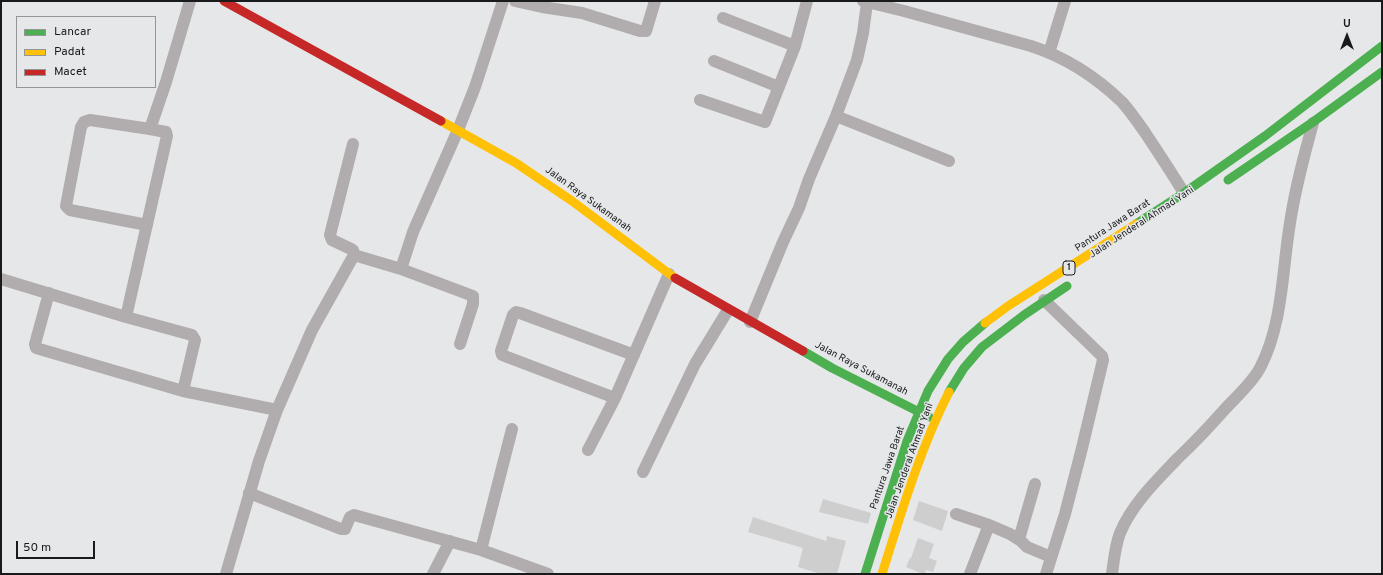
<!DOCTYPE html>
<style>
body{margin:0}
#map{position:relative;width:1383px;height:575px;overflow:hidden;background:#e6e7e8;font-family:Overpass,sans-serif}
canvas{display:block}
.frame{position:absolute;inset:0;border:2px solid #191a1b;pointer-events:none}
.legend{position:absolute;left:16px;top:16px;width:140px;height:72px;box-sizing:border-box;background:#e5e7e9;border:1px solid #939597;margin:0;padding:5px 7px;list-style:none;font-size:12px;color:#191a1b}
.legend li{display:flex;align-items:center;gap:8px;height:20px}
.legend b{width:20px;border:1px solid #939597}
.north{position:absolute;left:1327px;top:16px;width:40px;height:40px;-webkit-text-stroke:3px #e5e7e9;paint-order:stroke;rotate:0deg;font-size:11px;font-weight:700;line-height:16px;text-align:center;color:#191a1b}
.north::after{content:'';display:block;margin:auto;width:14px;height:18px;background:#191a1b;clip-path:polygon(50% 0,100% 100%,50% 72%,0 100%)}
.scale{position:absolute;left:16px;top:541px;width:79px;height:18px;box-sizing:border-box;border:2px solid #191a1b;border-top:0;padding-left:5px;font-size:12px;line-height:14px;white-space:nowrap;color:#191a1b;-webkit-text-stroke:3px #e5e7e9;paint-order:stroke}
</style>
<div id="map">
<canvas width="1383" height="575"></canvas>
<div class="frame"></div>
<ul class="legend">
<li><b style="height:5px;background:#4caf50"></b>Lancar</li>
<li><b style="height:5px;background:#ffc107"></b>Padat</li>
<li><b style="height:5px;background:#c62828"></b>Macet</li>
</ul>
<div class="north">U</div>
<div class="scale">50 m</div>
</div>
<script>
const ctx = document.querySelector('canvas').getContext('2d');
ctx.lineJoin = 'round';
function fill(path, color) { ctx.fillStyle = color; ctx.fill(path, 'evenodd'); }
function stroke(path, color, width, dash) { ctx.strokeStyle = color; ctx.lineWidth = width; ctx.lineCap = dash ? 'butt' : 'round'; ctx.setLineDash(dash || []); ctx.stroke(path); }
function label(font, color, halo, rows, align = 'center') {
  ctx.font = font + ' Overpass,sans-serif'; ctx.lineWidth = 3; ctx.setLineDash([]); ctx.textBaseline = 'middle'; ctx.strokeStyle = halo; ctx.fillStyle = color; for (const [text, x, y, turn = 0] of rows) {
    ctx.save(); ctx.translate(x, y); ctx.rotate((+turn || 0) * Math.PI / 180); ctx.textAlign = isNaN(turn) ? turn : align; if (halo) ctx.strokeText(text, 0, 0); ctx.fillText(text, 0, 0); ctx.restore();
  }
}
const building = new Path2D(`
 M 823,499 L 871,513 L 868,524 L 819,512 Z
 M 919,501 L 948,511 L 942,531 L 913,520 Z
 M 753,517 L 826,541 L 827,536 L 846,541 L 837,574 L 821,574 L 798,567 L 803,548 L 748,532 Z
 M 918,538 L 934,544 L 929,558 L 937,561 L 933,572 L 926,570 L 925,574 L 923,574 L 906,567 L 910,558 L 911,558 Z`);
const street = new Path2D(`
 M 515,1 L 542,7 L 582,13 L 640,31 L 646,31 L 655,1
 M 863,1 L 904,11 L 1031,46 C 1065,57 1096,77 1122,102 C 1130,111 1137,121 1144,131 C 1158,152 1171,172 1184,193
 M 723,18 L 795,46
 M 1049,53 L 1065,1
 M 714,61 L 779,87
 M 700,100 L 765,122 L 795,46 L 807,1
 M 836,116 L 949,161
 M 353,144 L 330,235 L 332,240 L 351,249 L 353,250 L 354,255
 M 147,225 L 70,210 L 66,206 L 81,127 L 84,122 L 90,120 L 150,129 L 166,82 L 190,1
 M 401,269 L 473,296 L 473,304 L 460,344
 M 1,279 L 126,317 L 192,335 L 195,340 L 183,391 L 277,410
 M 49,293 L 35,344 L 36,348 L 183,391
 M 1044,300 L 1102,356 L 1103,360 L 1082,448 L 1065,514 L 1046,574
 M 126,317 L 167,136 L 166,132 L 150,129
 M 750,322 L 783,242 L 799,208 L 809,179 L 836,116 L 857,60 L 863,33 L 867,3
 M 615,398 L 502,355 L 501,351 L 513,315 L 516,312 L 520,313 L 634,355
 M 588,450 L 615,398 L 669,274
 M 643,472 L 695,364 L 728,310
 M 249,493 L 341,529 L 345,529 L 350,517 L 354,515 L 481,550 L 548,574
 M 956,514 L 989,525 L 1010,534 L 1021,541 L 1027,547 L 1051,557
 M 1019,539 L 1035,484
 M 481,550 L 512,429
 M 226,574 L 259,461 L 277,410 L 312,330 L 354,255 L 401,269 L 413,232 L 458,130 L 475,87 L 503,1
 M 433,574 L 450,541
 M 970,574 L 989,525
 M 1112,574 C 1114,560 1115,546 1120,533 C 1132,504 1156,481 1177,459 C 1194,443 1210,426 1225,409 C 1237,396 1252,383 1260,368 C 1283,324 1282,271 1290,223 C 1295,189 1304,156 1313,123`);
const fast = new Path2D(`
 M 1228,180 L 1313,122 L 1382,72
 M 1136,224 L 1184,193 L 1265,136 L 1382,46
 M 803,351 L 832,368 L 929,417
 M 949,392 L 964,368 L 982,347 L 1024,315 L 1067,286
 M 865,574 L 907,441 L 928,391 L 948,359 L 963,342 L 985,323`);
const slow = new Path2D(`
 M 441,121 L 516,163 L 572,201 L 675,278
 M 985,323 L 1008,306 L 1136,224
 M 882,574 C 901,513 920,449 949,392`);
const jam = new Path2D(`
 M 224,1 L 441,121
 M 675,278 L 803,351`);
const shields = [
 [1069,268,12]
];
const shieldNames = [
 ["1",1069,268]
];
const streetNames = [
 ["Jalan Raya Sukamanah",588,200,36],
 ["Jalan Jenderal Ahmad Yani",1142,223,-33],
 ["Pantura Jawa Barat",1113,226,-33],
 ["Jalan Raya Sukamanah",861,369,28],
 ["Jalan Jenderal Ahmad Yani",910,461,-70],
 ["Pantura Jawa Barat",888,468,-71]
];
fill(building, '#cfcecf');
stroke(street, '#b1acad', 12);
stroke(fast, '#4caf50', 9);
stroke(slow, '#ffc107', 9);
stroke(jam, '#c62828', 9);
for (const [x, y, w] of shields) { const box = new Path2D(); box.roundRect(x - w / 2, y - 7, w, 14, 3); ctx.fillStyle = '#e5e7e9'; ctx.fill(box); stroke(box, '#191a1b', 1); }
label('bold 9px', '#191a1b', null, shieldNames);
label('10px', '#191a1b', '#e5e7e9', streetNames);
</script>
